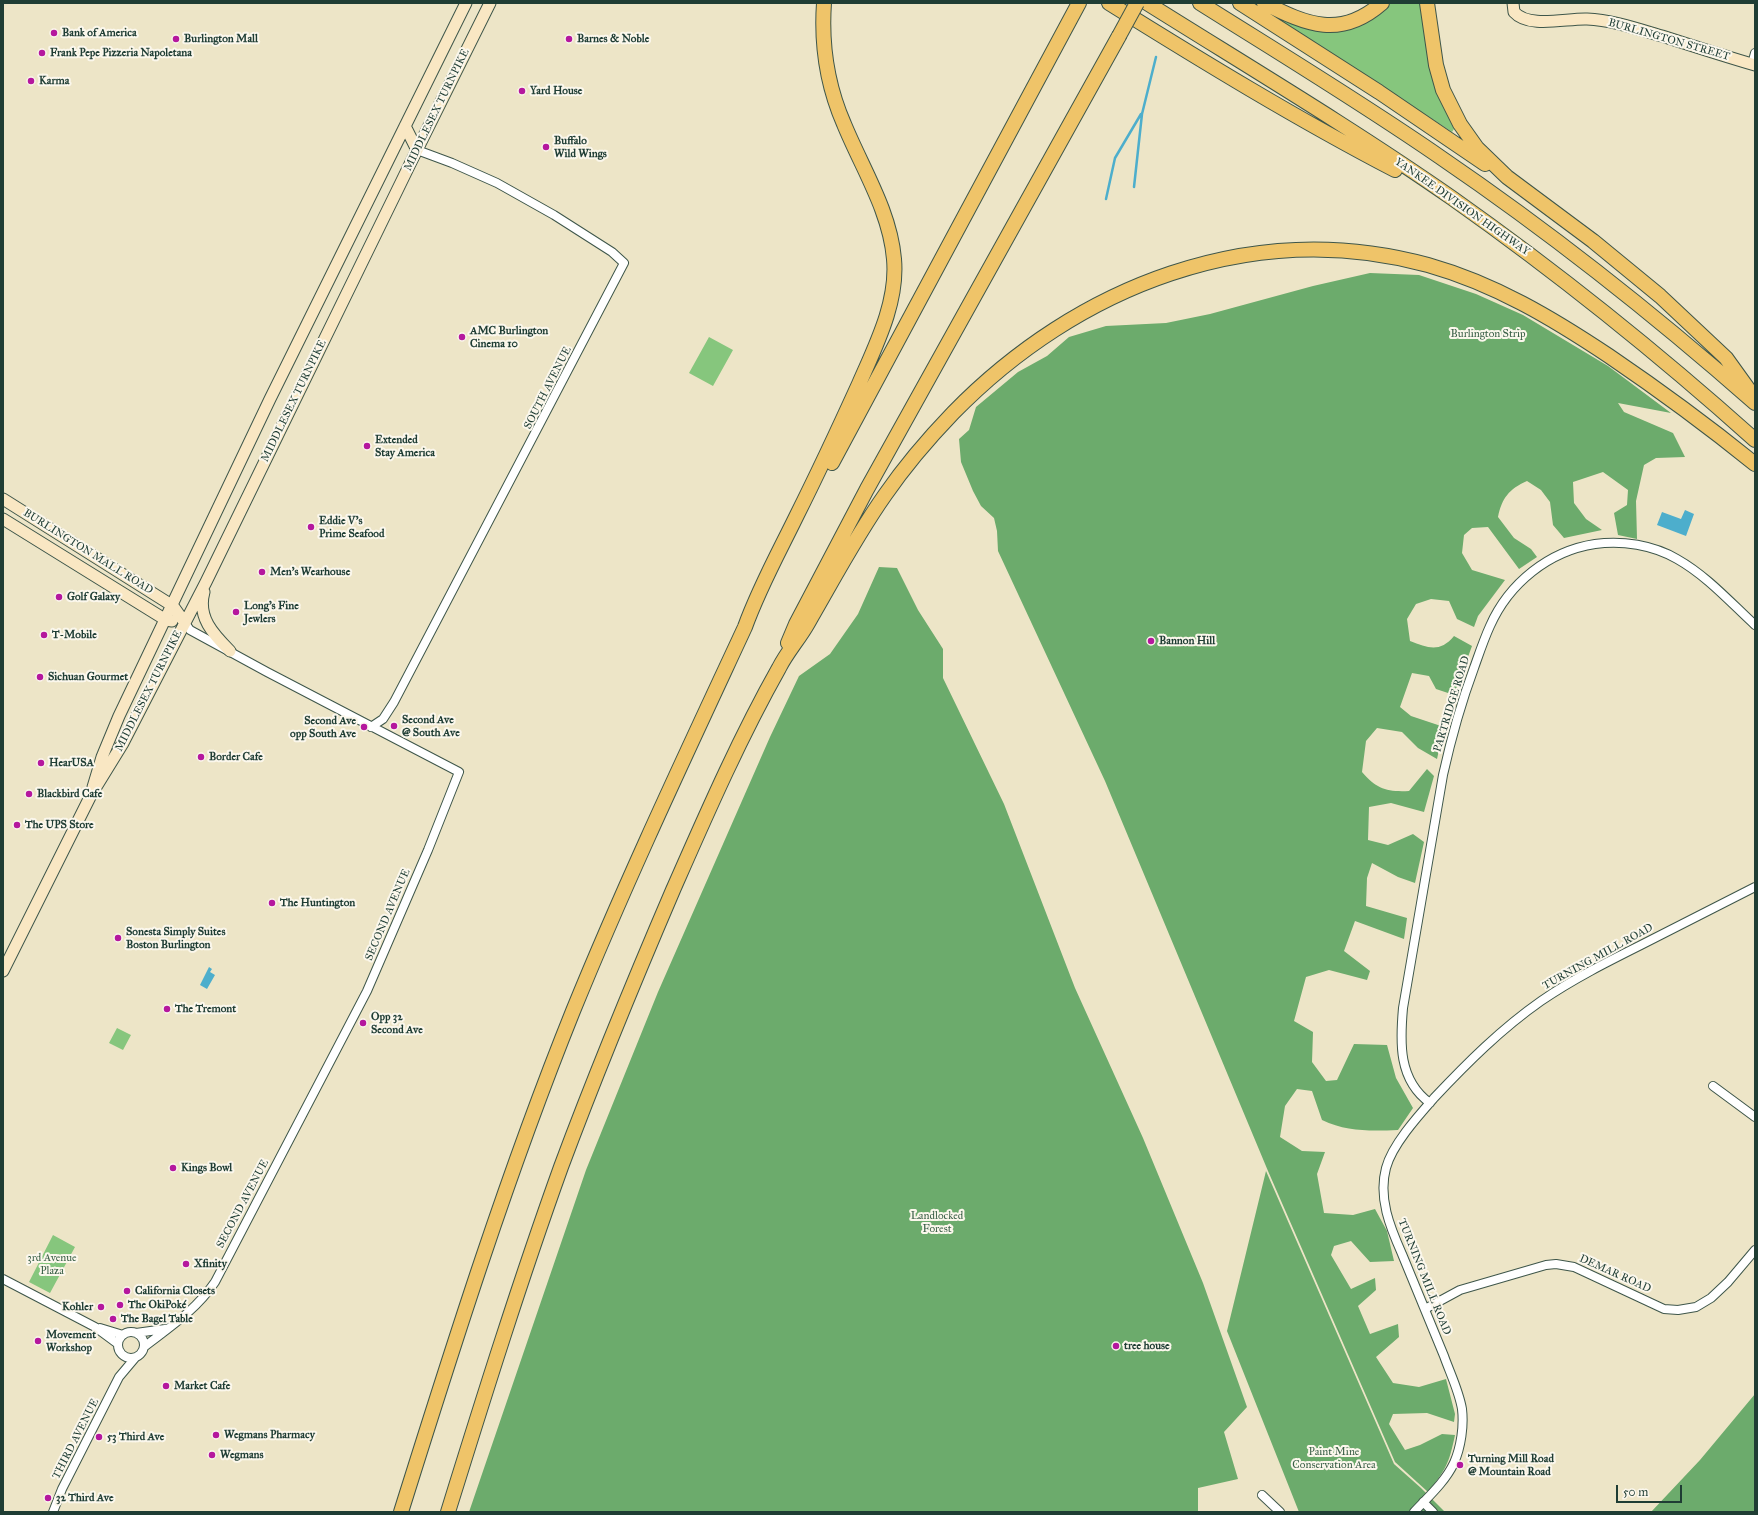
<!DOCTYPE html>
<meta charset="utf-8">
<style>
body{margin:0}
#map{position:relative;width:1758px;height:1515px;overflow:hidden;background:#ede5c7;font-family:"IM FELL Great Primer",serif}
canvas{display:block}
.frame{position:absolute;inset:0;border:4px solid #1f3d34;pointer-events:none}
.scale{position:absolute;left:1616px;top:1485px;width:66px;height:18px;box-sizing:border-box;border:2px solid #1f3d34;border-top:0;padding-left:5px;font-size:12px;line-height:14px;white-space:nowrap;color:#1f3d34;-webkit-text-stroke:3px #fbf7ec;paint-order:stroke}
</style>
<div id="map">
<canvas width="1758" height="1515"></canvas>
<div class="frame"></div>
<div class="scale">50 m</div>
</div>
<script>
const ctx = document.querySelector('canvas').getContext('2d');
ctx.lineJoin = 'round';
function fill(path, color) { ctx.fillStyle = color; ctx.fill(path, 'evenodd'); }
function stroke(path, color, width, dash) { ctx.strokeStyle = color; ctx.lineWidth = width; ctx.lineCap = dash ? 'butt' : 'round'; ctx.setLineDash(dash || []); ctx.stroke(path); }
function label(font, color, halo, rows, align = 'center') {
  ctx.font = font + ' "IM FELL Great Primer",serif'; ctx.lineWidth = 4; ctx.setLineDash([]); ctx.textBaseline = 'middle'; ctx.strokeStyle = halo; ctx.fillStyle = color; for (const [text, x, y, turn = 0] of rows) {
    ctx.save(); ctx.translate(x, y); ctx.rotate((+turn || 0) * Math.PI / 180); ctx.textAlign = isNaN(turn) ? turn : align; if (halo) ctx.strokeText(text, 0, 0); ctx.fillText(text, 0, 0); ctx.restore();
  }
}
const green = new Path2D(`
 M 1389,3 L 1421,3 L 1436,91 L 1454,129 L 1452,132 L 1268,13 L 1269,12 L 1307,28 L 1383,9 Z
 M 709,337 L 733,350 L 713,386 L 689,373 Z
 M 117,1028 L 131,1035 L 123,1050 L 109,1043 Z
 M 53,1235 L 75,1247 L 50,1293 L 29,1282 Z`);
const forest = new Path2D(`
 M 1370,273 L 1419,275 L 1476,294 L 1523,315 L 1608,366 L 1671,413 L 1618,403 L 1624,412 L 1673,433 L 1685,457 L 1656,458 L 1644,465 L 1636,501 L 1637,539 L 1618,535 L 1614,513 L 1627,505 L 1628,490 L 1603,472 L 1573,482 L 1574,503 L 1586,519 L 1602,530 L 1564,538 L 1553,525 L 1550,502 L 1541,490 L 1527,481 C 1509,489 1502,498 1498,517 L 1514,538 L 1531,549 L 1537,557 L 1519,569 L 1488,527 L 1472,528 L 1464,535 L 1462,553 L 1472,570 L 1505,580 L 1478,616 L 1474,627 L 1457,619 L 1449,601 L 1431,599 L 1416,604 L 1407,619 L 1410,641 C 1428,648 1440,653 1454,636 L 1472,646 L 1454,695 L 1436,689 L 1429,676 L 1412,673 L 1400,707 L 1411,716 L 1444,727 L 1437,759 L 1418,748 L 1402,732 L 1377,728 L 1366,741 L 1362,772 C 1377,789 1386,792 1409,791 L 1427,769 L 1434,776 L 1424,812 L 1391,803 L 1369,807 L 1368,840 L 1388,845 L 1413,834 L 1424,842 L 1415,883 L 1398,877 L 1372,863 L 1367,878 L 1366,906 L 1407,918 L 1404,939 L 1355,921 L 1344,951 L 1370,971 L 1367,980 L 1329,970 L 1306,977 L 1294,1021 L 1313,1032 L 1312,1062 L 1326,1081 L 1337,1080 L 1354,1044 L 1387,1045 L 1396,1078 L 1413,1108 L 1398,1130 C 1371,1131 1347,1132 1322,1120 L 1312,1091 L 1297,1089 L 1285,1106 L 1280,1137 L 1302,1151 L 1325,1152 L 1317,1174 L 1324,1213 L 1353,1215 L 1375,1209 L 1387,1231 L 1394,1261 L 1370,1262 L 1351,1241 L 1334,1246 L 1331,1255 L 1351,1289 L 1375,1278 L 1376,1290 L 1358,1306 L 1370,1334 L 1398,1324 L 1399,1337 L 1376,1357 L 1393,1383 L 1419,1387 L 1446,1379 L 1455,1414 L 1454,1422 L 1427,1413 L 1393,1414 L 1389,1424 L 1405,1450 L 1420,1445 L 1442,1434 L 1455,1435 C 1449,1464 1446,1469 1428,1492 L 1395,1462 L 1268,1171 L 1105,781 L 998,551 L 997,531 L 994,518 L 981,506 L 973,491 L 961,462 L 959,439 L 969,430 L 976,407 L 1018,372 L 1047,356 L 1069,337 L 1106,326 L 1166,323 L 1210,314 L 1313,286 Z
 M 879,567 L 897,568 L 918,610 L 943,649 L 943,678 L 1004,804 L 1075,988 L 1143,1138 L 1203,1283 L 1247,1407 L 1224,1432 L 1238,1479 L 1198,1488 L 1198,1512 L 469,1512 L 586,1170 L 658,992 L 770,737 L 799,676 L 830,654 L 858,614 Z
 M 1266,1171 L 1394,1464 L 1421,1488 L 1445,1512 L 1299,1512 L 1227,1331 Z
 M 1755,1394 L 1755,1512 L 1651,1512 L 1700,1460 Z`);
const water = new Path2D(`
 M 1685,510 L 1694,514 L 1686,536 L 1657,525 L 1662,512 L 1681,519 Z
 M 209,967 L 212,969 L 210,972 L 215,975 L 207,989 L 200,985 Z`);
const stream = new Path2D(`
 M 1134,187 L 1142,114 L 1156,57
 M 1106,199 L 1115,158 L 1141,114`);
const street = new Path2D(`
 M 1752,64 L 1755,53
 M 371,727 L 383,719 L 394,702 L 624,263 L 612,252 L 554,215 L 497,183 L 452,163 L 417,150
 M 1713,1086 L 1755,1117
 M 1430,1103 C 1398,1080 1400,1042 1403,1008 L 1443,775 C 1451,739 1461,703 1474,668 C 1479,654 1484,639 1490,626 C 1509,583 1549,551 1595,544 C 1622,540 1653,545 1677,559 C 1707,576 1730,602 1755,625
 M 3,1279 L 95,1327 L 118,1344
 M 1425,1309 L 1460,1290 L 1546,1265 L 1556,1264 L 1574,1267 L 1664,1309 L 1678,1310 L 1696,1307 L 1711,1298 L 1728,1282 L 1755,1250
 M 100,1328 L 123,1335
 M118 1345a13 13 0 1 1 26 0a13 13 0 1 1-26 0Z
 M 136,1333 L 165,1329
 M 144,1347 C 170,1327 196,1310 215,1282 L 367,991 L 428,850 L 459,772 L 267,672 L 190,630 L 185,623
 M 1262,1495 L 1280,1512
 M 1423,1502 L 1433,1512
 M 53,1512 L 62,1489 L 119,1377 L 135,1358
 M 1414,1512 C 1428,1497 1445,1482 1454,1463 C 1461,1447 1464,1426 1462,1409 C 1459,1391 1450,1373 1444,1356 C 1430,1322 1416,1288 1402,1254 C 1390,1227 1378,1198 1386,1168 C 1392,1145 1418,1116 1434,1098 C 1467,1063 1501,1029 1541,1001 C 1573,979 1607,962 1641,945 C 1679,926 1717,906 1755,887`);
const secondary = new Path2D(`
 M 1513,3 L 1514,12 C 1529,29 1567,18 1587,19 C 1612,20 1638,29 1662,36 C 1693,46 1724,56 1755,65
 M 405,126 L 417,150
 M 3,499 L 173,606 L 185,623
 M 3,519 L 166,620 L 172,621
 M 204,592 C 197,617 213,634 230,651
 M 93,787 L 102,757 L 119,716 L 270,399 L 466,3
 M 3,971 L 91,795 L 123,743 L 206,582 L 411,162 L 490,3`);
const highway = new Path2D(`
 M 1109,3 C 1202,61 1297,119 1395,170
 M 1147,3 C 1249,67 1353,129 1452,198 C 1558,273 1659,354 1755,440
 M 1200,3 C 1281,54 1362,103 1440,157 C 1550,232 1655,315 1755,403
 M 1240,3 L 1379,92 L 1485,164
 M 1264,3 C 1307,25 1341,39 1382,3
 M 1427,3 L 1436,65 L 1443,90 L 1460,124 L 1477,148 L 1507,177 L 1593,241 L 1660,296 L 1726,358 L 1749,390
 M 832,463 L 1079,3
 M 788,643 L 796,624 L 867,489 L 1119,36
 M 401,1512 C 454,1343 507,1175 573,1011 C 626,881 686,754 745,627 C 759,588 779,552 797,515 C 819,471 839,428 859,384 C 876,345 898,302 894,259 C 890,211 862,168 844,124 C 827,85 821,45 824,3
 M 448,1512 C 484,1396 520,1281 561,1167 C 596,1073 634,981 673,890 C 706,815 739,739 779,668 C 787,652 799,639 808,623 C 833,580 856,536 885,495 C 905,466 928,439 953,413 C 1077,286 1252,217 1428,265 C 1495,284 1552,318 1609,356 C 1659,390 1708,426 1755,464`);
const highwayBridge = new Path2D(`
 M 1119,36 L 1137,3`);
const markers = [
 [54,33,4,"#b5179e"],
 [176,39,4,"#b5179e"],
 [569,39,4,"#b5179e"],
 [42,53,4,"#b5179e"],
 [31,81,4,"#b5179e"],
 [522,91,4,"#b5179e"],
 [546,147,4,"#b5179e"],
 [462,337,4,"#b5179e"],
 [367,446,4,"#b5179e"],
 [311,527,4,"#b5179e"],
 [262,572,4,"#b5179e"],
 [59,597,4,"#b5179e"],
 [236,612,4,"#b5179e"],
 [44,635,4,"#b5179e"],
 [1151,641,4,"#b5179e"],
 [40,677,4,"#b5179e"],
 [394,726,4,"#b5179e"],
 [364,727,4,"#b5179e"],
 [201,757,4,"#b5179e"],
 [41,763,4,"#b5179e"],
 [29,794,4,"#b5179e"],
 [17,825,4,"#b5179e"],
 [272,903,4,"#b5179e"],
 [118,938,4,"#b5179e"],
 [167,1009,4,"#b5179e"],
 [363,1023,4,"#b5179e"],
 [173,1168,4,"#b5179e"],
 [186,1264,4,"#b5179e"],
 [127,1291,4,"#b5179e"],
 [120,1305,4,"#b5179e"],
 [101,1307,4,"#b5179e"],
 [113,1319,4,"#b5179e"],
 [38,1341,4,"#b5179e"],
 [1116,1346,4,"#b5179e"],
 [166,1386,4,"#b5179e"],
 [216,1435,4,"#b5179e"],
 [99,1437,4,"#b5179e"],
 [212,1455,4,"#b5179e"],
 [1460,1465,4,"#b5179e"],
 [48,1498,4,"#b5179e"]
];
const poiNames = [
 ["Bank of America",62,33],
 ["Burlington Mall",184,39],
 ["Barnes & Noble",577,39],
 ["Frank Pepe Pizzeria Napoletana",50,53],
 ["Karma",39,81],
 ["Yard House",530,91],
 ["Buffalo",554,141],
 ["Wild Wings",554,154],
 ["AMC Burlington",470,331],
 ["Cinema 10",470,344],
 ["Extended",375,440],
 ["Stay America",375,453],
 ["Eddie V's",319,521],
 ["Prime Seafood",319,534],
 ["Men's Wearhouse",270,572],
 ["Golf Galaxy",67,597],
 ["Long's Fine",244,606],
 ["Jewlers",244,619],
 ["T-Mobile",52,635],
 ["Bannon Hill",1159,641],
 ["Sichuan Gourmet",48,677],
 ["Second Ave",402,720],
 ["@ South Ave",402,733],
 ["Second Ave",356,721,"right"],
 ["opp South Ave",356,734,"right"],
 ["Border Cafe",209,757],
 ["HearUSA",49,763],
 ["Blackbird Cafe",37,794],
 ["The UPS Store",25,825],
 ["The Huntington",280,903],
 ["Sonesta Simply Suites",126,932],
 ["Boston Burlington",126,945],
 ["The Tremont",175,1009],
 ["Opp 32",371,1017],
 ["Second Ave",371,1030],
 ["Kings Bowl",181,1168],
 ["Xfinity",194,1264],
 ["California Closets",135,1291],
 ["The OkiPoké",128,1305],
 ["Kohler",93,1307,"right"],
 ["The Bagel Table",121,1319],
 ["Movement",46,1335],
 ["Workshop",46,1348],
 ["tree house",1124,1346],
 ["Market Cafe",174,1386],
 ["Wegmans Pharmacy",224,1435],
 ["53 Third Ave",107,1437],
 ["Wegmans",220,1455],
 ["Turning Mill Road",1468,1459],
 ["@ Mountain Road",1468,1472],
 ["32 Third Ave",56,1498]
];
const streetNames = [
 ["BURLINGTON STREET",1669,40,16],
 ["MIDDLESEX TURNPIKE",437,110,-64],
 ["YANKEE DIVISION HIGHWAY",1462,207,35],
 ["SOUTH AVENUE",548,388,-63],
 ["MIDDLESEX TURNPIKE",294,401,-64],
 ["BURLINGTON MALL ROAD",88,552,32],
 ["MIDDLESEX TURNPIKE",149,691,-63],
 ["PARTRIDGE ROAD",1452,704,-73],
 ["SECOND AVENUE",388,915,-67],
 ["TURNING MILL ROAD",1598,957,-29],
 ["SECOND AVENUE",243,1204,-62],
 ["DEMAR ROAD",1615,1274,24],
 ["TURNING MILL ROAD",1424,1277,68],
 ["THIRD AVENUE",76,1439,-63]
];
const parkNames = [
 ["Burlington Strip",1488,334],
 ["Landlocked",937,1216],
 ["Forest",937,1229],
 ["3rd Avenue",52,1258],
 ["Plaza",52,1271],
 ["Paint Mine",1334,1452],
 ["Conservation Area",1334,1465]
];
fill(green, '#86c67d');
fill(forest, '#6cab6c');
fill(water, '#4daecc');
stroke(stream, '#4daecc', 2.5);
stroke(street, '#3e564a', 10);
stroke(secondary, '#3e564a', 13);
stroke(highway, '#3e564a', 16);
stroke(street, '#fff', 8);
stroke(secondary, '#f9e7c3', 11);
stroke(highway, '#efc469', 14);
stroke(highwayBridge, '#3e564a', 16, []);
stroke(highwayBridge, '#efc469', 14);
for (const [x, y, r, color] of markers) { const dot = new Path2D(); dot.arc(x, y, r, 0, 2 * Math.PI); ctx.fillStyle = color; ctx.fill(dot); stroke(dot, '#fbf7ec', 1.5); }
label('bold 11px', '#1f3d34', '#fbf7ec', poiNames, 'left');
label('11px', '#1f3d34', '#fbf7ec', streetNames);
label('11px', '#395f46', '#fbf7ec', parkNames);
</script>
